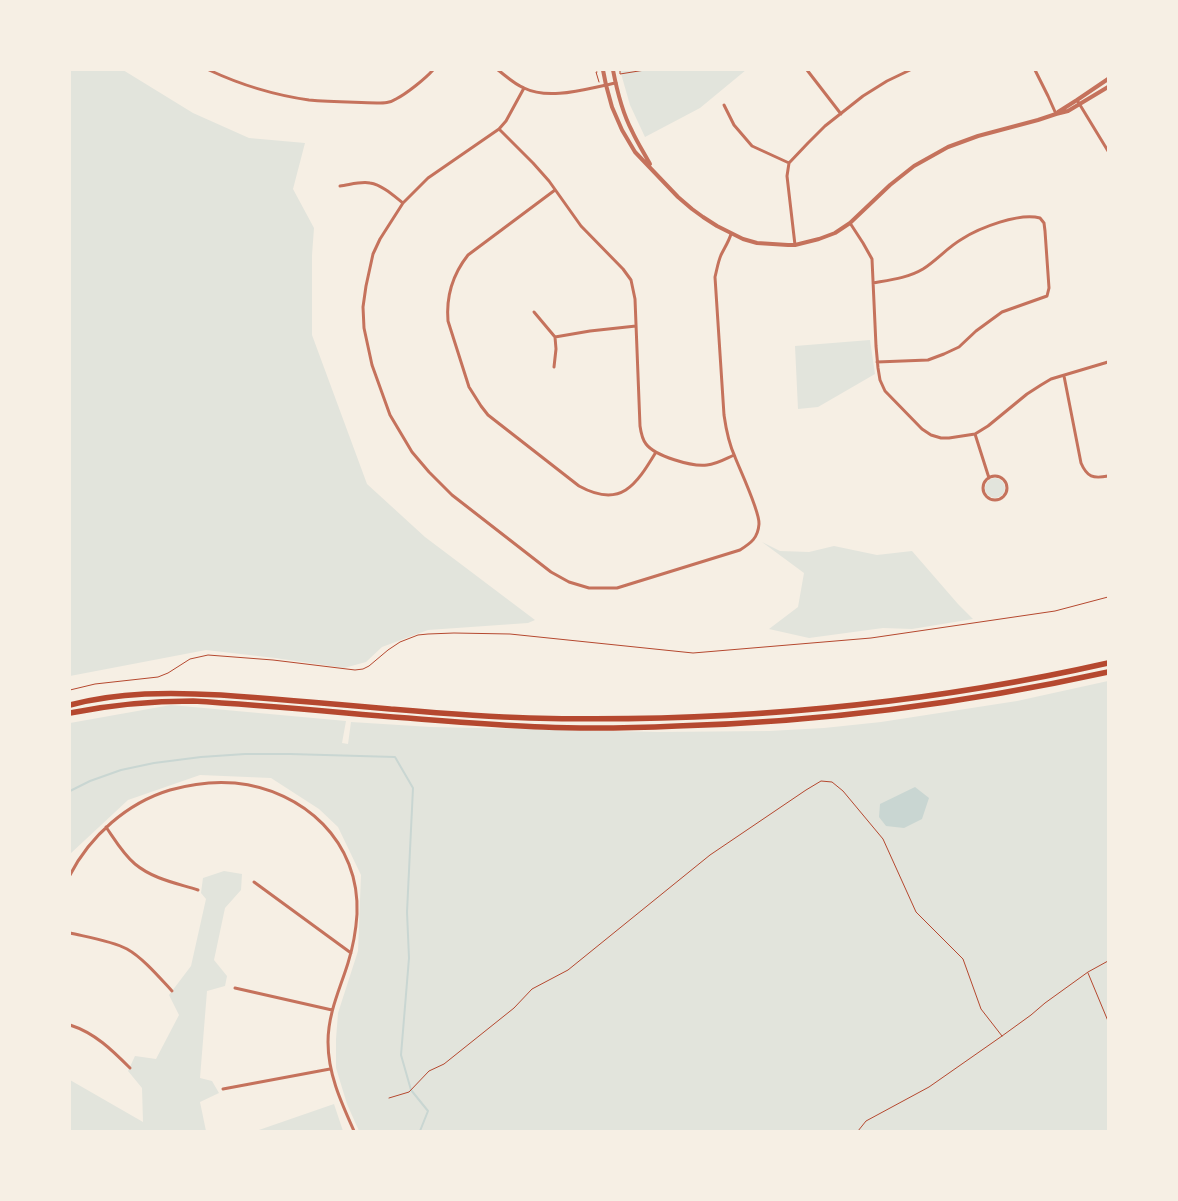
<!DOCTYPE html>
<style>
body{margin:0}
#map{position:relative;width:1178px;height:1201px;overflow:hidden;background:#f6efe4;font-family:"Open Sans",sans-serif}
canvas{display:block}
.frame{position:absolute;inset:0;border:71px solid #f6efe4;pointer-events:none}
</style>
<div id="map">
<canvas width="1178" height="1201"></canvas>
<div class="frame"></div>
</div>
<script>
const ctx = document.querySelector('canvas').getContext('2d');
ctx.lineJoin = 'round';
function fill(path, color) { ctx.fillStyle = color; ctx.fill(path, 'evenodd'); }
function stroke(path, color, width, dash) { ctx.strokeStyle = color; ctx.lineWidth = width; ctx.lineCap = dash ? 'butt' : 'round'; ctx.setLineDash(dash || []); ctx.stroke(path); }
const green = new Path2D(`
 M 70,70 L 123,70 L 193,113 L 249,138 L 305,143 L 293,189 L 314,228 L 312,255 L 312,335 L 367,484 L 425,537 L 535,620 L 528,623 L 428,630 L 382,647 L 366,662 L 344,668 L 275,658 L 206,650 L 70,676 Z
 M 620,70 L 746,70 L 700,108 L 645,137 L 630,105 Z
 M 870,340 L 875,374 L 818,407 L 798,409 L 795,346 Z
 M985 488a10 10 0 1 1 20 0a10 10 0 1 1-20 0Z
 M 762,542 L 780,551 L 809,552 L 834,546 L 877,555 L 912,551 L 958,604 L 973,619 L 912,629 L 883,628 L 809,638 L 769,629 L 798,607 L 804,573 Z
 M 1108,681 L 1108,1131 L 359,1131 L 347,1104 L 336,1068 L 336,1039 L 338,1013 L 358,951 L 361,875 L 338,827 L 319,809 L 271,778 L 200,775 L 128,800 L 70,854 L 70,723 L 171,705 L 346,721 L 342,743 L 348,744 L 351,722 L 431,727 L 658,732 L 769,731 L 824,728 L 881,722 L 1017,701 Z
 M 224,871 L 242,874 L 241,890 L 225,908 L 214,960 L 227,976 L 225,986 L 207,991 L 200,1078 L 212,1081 L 219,1093 L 200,1102 L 206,1131 L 70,1131 L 70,1080 L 143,1122 L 142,1088 L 128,1071 L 135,1056 L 156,1059 L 179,1015 L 169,995 L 191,966 L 206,899 L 201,893 L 203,878 Z
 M 334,1104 L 343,1131 L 256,1131 Z`);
const water = new Path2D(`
 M 915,787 L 929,798 L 922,819 L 904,828 L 886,826 L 879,817 L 880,804 Z`);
const stream = new Path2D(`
 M 70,791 L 90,781 L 121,770 L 154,763 L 201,757 L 245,754 L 290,754 L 395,757 L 413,788 L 407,912 L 409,958 L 401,1055 L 411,1090 L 428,1111 L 420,1131`);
const path = new Path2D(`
 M 620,70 L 620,74 L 645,70
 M 597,72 L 596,72 L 599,82
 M 70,690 L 95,684 L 158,677 L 168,673 L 190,659 L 208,655 L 273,660 L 355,670 L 363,669 L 369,666 L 388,650 L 400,642 L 418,635 L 428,634 L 454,633 L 510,634 L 693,653 L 871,638 L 1055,611 L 1108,597
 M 1088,973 L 1108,1021
 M 389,1098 L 409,1092 L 429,1071 L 444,1064 L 514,1008 L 532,989 L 568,970 L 710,855 L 806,790 L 821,781 L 832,782 L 843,791 L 883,839 L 916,912 L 963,959 L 981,1009 L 1002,1036
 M 858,1131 L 866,1121 L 929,1087 L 1002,1036 L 1031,1015 L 1045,1003 L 1088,972 L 1108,961`);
const minor = new Path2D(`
 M 209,70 C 241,85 274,95 309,100 C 332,102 355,102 377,103 C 384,103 390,103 396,99 C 406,94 425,79 433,70
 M 498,70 C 506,76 514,84 524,88 C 550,101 588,88 616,83
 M 807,70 L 841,114
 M 1035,70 L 1048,96 L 1056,114
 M 524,88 L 506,121 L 499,129 L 428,178 L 403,203 L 380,239 L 373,254 L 366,286 L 363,307 L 364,328 L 372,365 L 390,415 L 412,452 L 429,472 L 452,495 L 551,572 L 569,582 L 589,588 L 617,588 L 740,550 C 751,543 758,538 759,524 C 760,512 740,470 735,457 C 729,444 726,429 724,415 L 715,277 C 717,269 718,262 721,255 C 725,247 729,241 731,234
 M 1077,100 L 1108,151
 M 724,105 L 734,125 L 752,146 L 789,163
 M 499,129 L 533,163 L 549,181 L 581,226 L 623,269 L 631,280 L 635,299 L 640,426 C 641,433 642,439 646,444 C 655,456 692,467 707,465 C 717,464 725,459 734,455
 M 340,186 C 349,185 361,181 370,183 C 382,185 393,195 403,203
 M 555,190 L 468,255 C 453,274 446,297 448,321 L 469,387 L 481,406 L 488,415 L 579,486 C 621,509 636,485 656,452
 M 850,223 L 863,243 L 872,259 L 876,346 L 878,368 L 880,380 L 885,391 L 922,429 L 931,435 L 941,438 L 949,438 L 975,434 L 988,426 L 1027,394 L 1041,385 L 1051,379 L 1108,362
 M 795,245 L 787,176 L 789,163 L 808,143 L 825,126 L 863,96 L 887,81 L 910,70
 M 873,283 C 890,280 908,278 923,269 C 937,260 948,247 962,239 C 979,228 1020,212 1040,218 L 1044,223 L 1045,231 L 1049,288 L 1047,296 L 1002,312 L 976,331 L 959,347 L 944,354 L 928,360 L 877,362
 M 534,312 L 555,337 L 556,349 L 554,367
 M 555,337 L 590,331 L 636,326
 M 1064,376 L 1081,463 C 1087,477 1093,479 1108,476
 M 975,434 L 989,478
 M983 488a12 12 0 1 1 24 0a12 12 0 1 1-24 0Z
 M 106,827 C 115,840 123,854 135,864 C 153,879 176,883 198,890
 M 70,875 C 90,836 127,803 170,790 C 191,784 213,781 235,783 C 304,790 360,842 357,914 C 356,930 353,947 348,963 C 340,989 328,1013 328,1042 C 328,1074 341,1102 354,1131
 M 254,882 L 351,953
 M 70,933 C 87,937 112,941 127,949 C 143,958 159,977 172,991
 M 235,988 L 332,1010
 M 70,1025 C 95,1033 112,1050 130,1068
 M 223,1089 L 330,1069`);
const tertiary = new Path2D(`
 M 603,70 L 606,85 L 612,107 L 622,130 L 635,152 L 678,197 L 692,209 L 703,217 L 717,226 L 743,239 L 757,243 L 788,245 L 795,245 L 819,239 L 835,233 L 850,223 L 890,185 L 914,166 L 948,147 L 978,136 L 1038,120 L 1056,114 L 1068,111 L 1108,87
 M 613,70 C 617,91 622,112 632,131 C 637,142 644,153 650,164
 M 1058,112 L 1077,100 L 1108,79`);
const motorway = new Path2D(`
 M 70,705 C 119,692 170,692 221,695 C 277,699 334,704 390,709 C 437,713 483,717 529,718 C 724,723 918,706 1108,663
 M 70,713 C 110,705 151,701 193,701 C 310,708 426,722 543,727 C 588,729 633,728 677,726 C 822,722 967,703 1108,672`);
fill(green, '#e2e4dc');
fill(water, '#c9d6d2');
stroke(stream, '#c9d6d2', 2);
stroke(path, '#b5482f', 1);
stroke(minor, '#c5725c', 3);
stroke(tertiary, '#c5725c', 4);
stroke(motorway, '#b5482f', 5.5);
</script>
